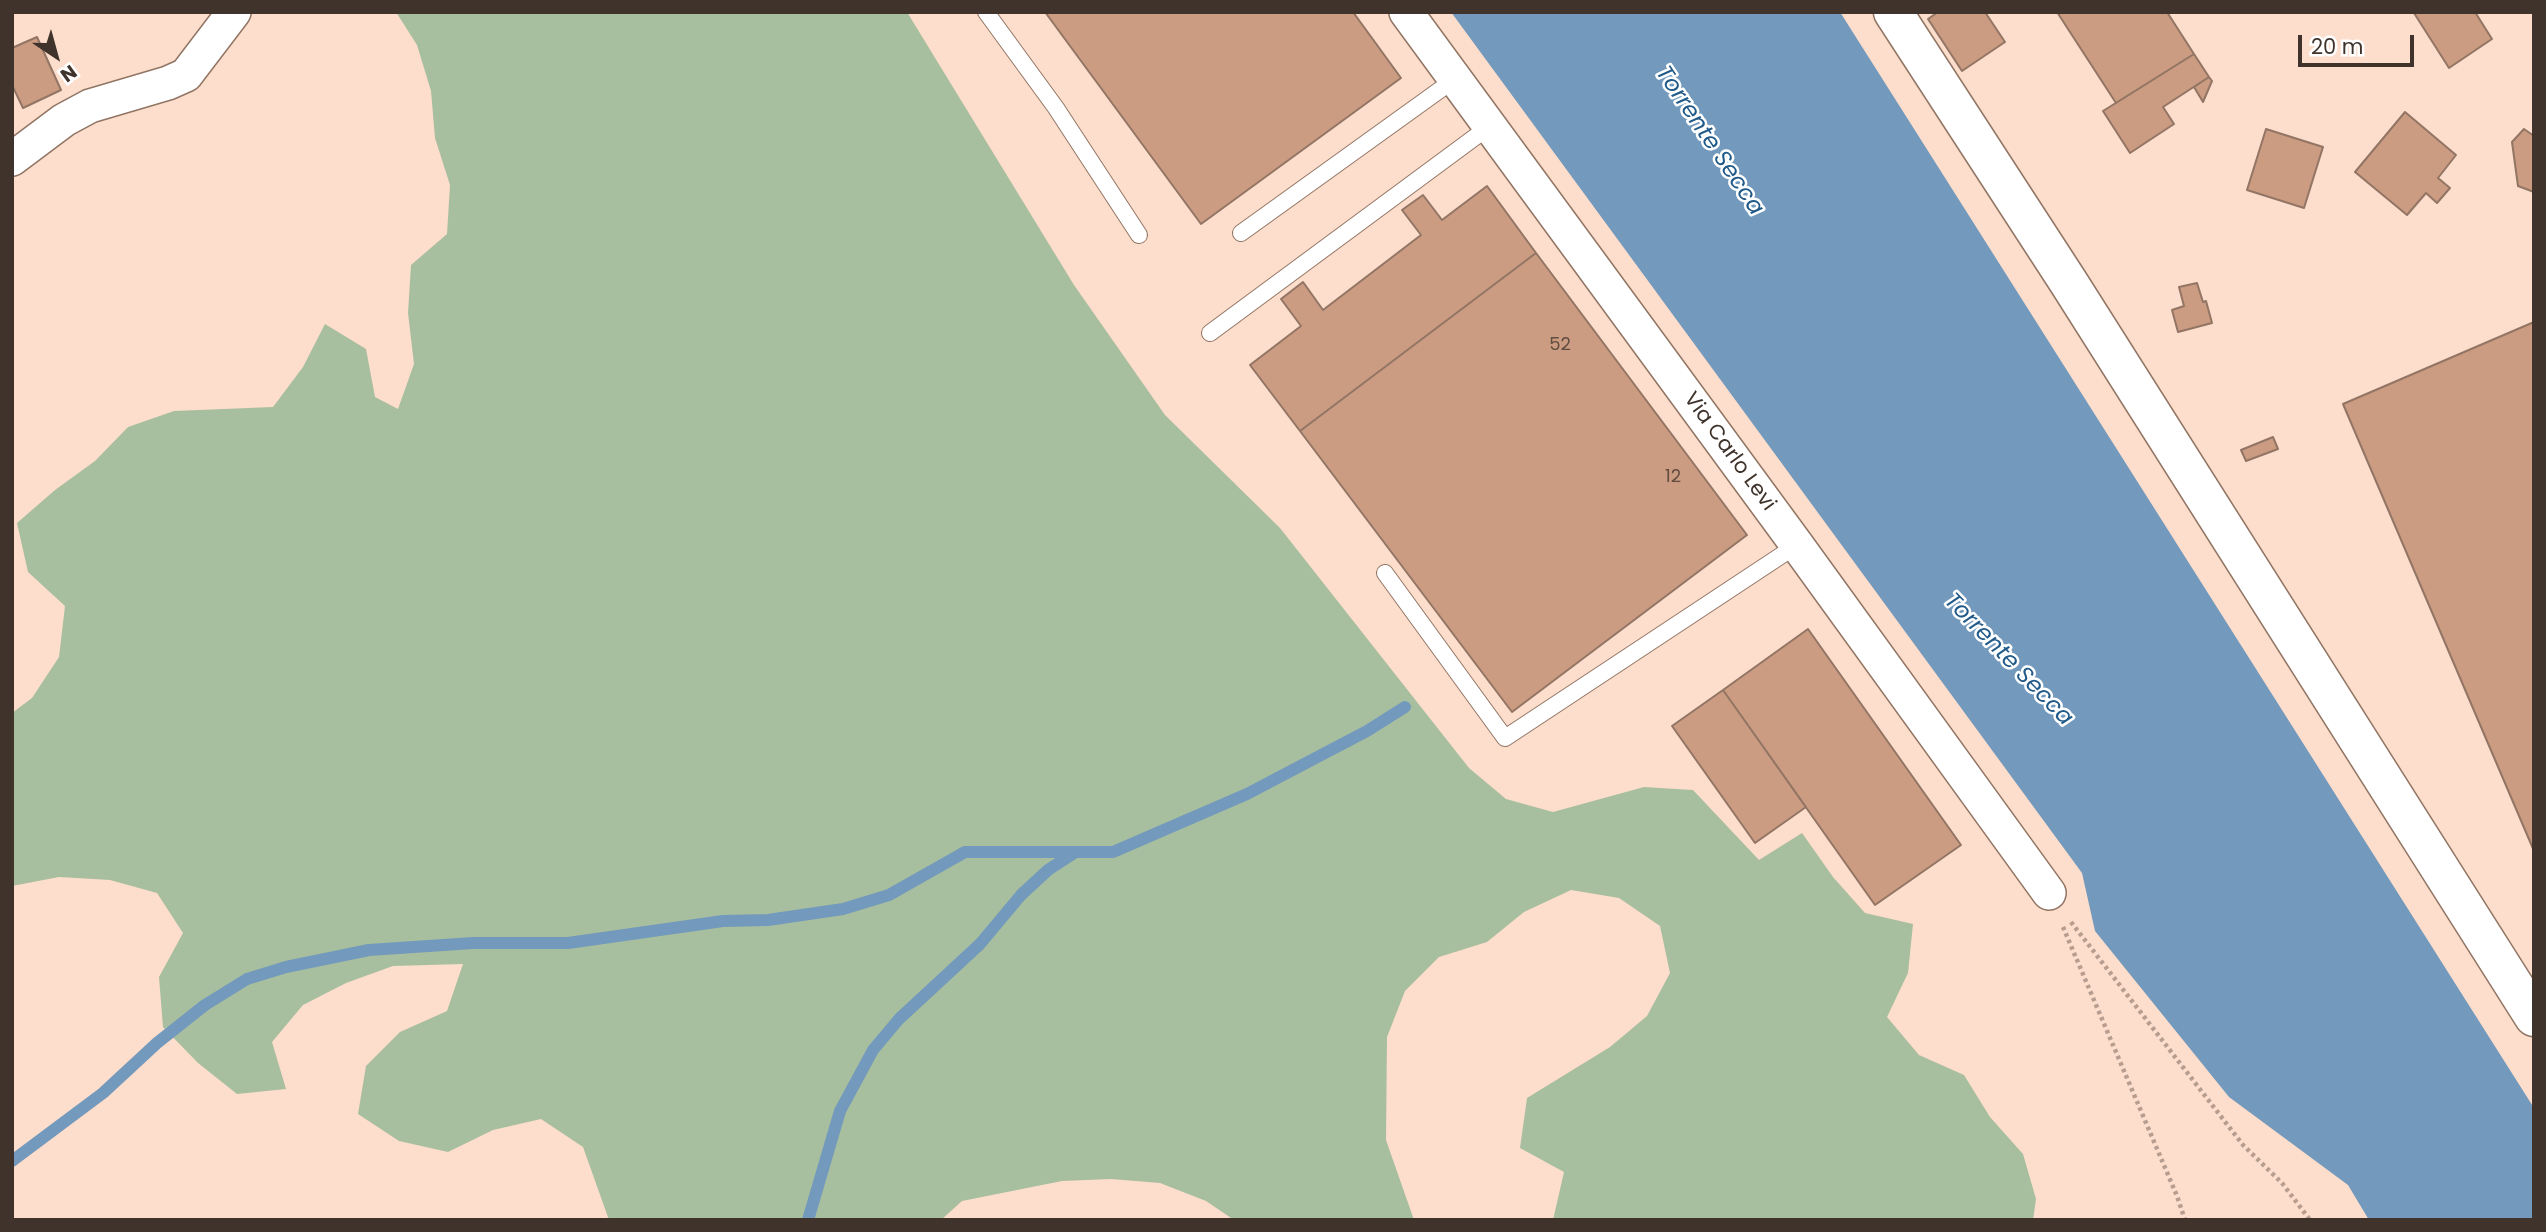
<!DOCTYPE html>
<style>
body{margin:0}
#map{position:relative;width:2546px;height:1232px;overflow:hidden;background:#fdddcb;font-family:Poppins,sans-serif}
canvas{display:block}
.frame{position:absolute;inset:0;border:14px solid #3f332c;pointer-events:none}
.north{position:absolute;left:21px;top:21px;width:70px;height:70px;-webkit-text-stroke:5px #fff;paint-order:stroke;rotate:144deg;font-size:19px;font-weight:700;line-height:28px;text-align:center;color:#3f332c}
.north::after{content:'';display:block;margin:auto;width:24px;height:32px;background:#3f332c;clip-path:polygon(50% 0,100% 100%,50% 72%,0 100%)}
.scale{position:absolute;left:2298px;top:35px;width:116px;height:32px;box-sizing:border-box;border:4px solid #3f332c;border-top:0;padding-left:9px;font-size:21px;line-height:24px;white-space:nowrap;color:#3f332c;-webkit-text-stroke:5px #fff;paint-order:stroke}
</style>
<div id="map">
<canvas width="2546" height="1232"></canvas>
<div class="frame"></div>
<div class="north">N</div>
<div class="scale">20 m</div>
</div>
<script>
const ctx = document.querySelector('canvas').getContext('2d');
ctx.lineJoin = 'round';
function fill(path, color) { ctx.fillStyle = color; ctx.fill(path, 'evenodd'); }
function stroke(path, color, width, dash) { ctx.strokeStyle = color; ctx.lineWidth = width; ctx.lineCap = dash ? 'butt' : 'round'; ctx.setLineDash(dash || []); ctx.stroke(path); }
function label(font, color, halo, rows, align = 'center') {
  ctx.font = font + ' Poppins,sans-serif'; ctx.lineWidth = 5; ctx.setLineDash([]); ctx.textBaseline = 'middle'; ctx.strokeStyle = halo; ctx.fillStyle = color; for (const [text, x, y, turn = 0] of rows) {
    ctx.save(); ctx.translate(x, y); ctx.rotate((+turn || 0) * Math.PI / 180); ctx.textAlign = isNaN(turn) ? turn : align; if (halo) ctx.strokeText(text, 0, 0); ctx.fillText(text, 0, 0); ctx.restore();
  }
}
const green = new Path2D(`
 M 396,12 L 907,12 L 1074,285 L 1165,415 L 1280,528 L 1469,768 L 1506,799 L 1553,812 L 1644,787 L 1693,790 L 1759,860 L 1802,833 L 1833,877 L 1865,913 L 1913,924 L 1908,973 L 1887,1017 L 1919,1055 L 1964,1075 L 1990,1117 L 2023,1154 L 2036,1199 L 2033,1220 L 1553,1220 L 1564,1172 L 1520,1148 L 1527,1098 L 1610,1047 L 1647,1016 L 1670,973 L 1660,926 L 1619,898 L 1571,890 L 1524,912 L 1487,942 L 1439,957 L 1405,991 L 1387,1037 L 1386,1140 L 1414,1220 L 1234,1220 L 1206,1201 L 1160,1183 L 1111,1179 L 1062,1181 L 962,1201 L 941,1220 L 609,1220 L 583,1147 L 541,1119 L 493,1130 L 448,1152 L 399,1141 L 358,1114 L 366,1066 L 400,1032 L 447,1011 L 463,964 L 393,966 L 346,983 L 303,1005 L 272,1042 L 286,1089 L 237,1094 L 198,1063 L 163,1027 L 159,977 L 183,933 L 157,893 L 110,880 L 59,877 L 12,886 L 12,713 L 32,698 L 59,657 L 65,606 L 28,572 L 17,523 L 55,490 L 95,461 L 128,427 L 174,411 L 273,407 L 303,367 L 325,324 L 366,349 L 375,397 L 398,409 L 414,364 L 408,313 L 411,265 L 447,234 L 450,185 L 435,138 L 431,91 L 417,45 Z`);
const water = new Path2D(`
 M 1451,12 L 1840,12 L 2534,1108 L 2534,1220 L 2369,1220 L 2348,1185 L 2229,1097 L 2095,931 L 2082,873 Z`);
const stream = new Path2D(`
 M 12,1161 L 103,1093 L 157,1043 L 205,1005 L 247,979 L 286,967 L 369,950 L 473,943 L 568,943 L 723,921 L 768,920 L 843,909 L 889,895 L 965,852 L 1113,852 L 1247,794 L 1367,731 L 1405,707
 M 808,1220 L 840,1111 L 873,1050 L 899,1019 L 980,944 L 1021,895 L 1048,870 L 1074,853`);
const building = new Path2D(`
 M 1045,12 L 1353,12 L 1401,78 L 1201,224 Z
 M 1938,12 L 1985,12 L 2005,42 L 1962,71 L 1928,19 Z
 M 2057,12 L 2167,12 L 2194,54 L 2116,103 Z
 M 2415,12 L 2475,12 L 2492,39 L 2449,68 L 2414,13 Z
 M 37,37 L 61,90 L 23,108 L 12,85 L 12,48 Z
 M 2194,54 L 2209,77 L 2163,107 L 2174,124 L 2130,153 L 2103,111 Z
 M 2209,77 L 2212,81 L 2203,102 L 2194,87 Z
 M 2405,112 L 2456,155 L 2438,178 L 2450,188 L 2437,203 L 2426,193 L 2407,215 L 2355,172 Z
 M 2266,129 L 2323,147 L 2304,208 L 2247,190 Z
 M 2524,129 L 2534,136 L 2534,192 L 2518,186 L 2512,142 Z
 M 1487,186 L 1536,253 L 1300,431 L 1250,365 L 1301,326 L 1281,299 L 1303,282 L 1323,310 L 1421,235 L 1402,210 L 1423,195 L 1442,220 Z
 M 1536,253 L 1747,535 L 1512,712 L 1300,431 Z
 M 2197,283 L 2203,302 L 2206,301 L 2212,323 L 2178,332 L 2172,310 L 2184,306 L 2179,287 Z
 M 2534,322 L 2534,851 L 2343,404 Z
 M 2273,437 L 2278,449 L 2246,461 L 2241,450 Z
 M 1808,629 L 1961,845 L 1875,905 L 1723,690 Z
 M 1723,690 L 1806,807 L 1755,843 L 1672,726 Z`);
const path = new Path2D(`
 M 2071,922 L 2243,1145 L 2282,1183 L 2310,1220
 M 2063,927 L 2177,1196 L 2185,1220`);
const service = new Path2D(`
 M 986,12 L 1056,108 L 1139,235
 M 1241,233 L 1455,79
 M 1210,333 L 1490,126
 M 1385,573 L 1505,738 L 1797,545`);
const minor = new Path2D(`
 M 1406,12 L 1797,545 L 2049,893
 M 12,159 L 64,120 L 90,106 L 168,83 L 186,75 L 234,12`);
const secondary = new Path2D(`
 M 1893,12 L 2069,283 L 2534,1017`);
const numberNames = [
 ["52",1560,345],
 ["12",1673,477]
];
const streetNames = [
 ["Via Carlo Levi",1729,452,54]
];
const waterNames = [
 ["Torrente Secca",1709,141,56],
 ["Torrente Secca",2008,660,46]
];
fill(green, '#a8bf9f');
fill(water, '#7399bc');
stroke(stream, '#7399bc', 12);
fill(building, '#cb9c81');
stroke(building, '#927565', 2);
stroke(service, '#917564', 18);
stroke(minor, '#917564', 36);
stroke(secondary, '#917564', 41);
stroke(path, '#b69d8f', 4.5, [3.5, 3.5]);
stroke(service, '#fff', 16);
stroke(minor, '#fff', 33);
stroke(secondary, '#fff', 38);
label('18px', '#624d41', null, numberNames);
label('21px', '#3f332c', '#fff', streetNames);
label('italic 23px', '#215a89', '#fff', waterNames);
</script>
